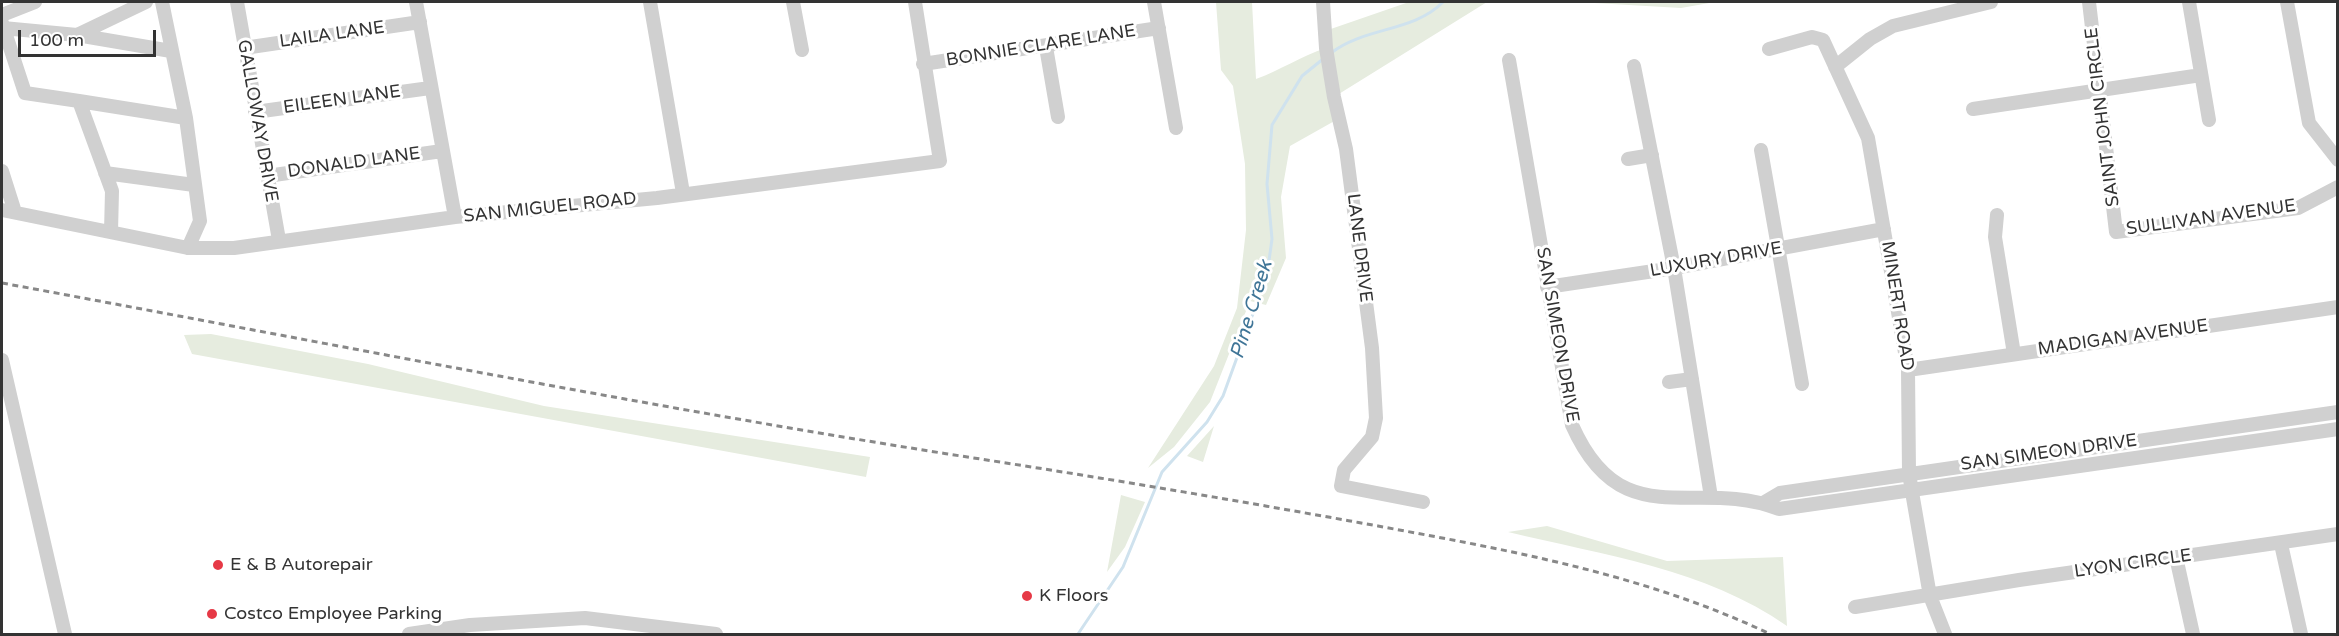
<!DOCTYPE html>
<style>
body{margin:0}
#map{position:relative;width:2339px;height:636px;overflow:hidden;background:#fff;font-family:"Varela Round",sans-serif}
canvas{display:block}
.frame{position:absolute;inset:0;border:3px solid #333;pointer-events:none}
.scale{position:absolute;left:18px;top:30px;width:138px;height:27px;box-sizing:border-box;border:3px solid #333;border-top:0;padding-left:8px;font-size:18px;line-height:21px;white-space:nowrap;color:#333;-webkit-text-stroke:4px #fff;paint-order:stroke}
</style>
<div id="map">
<canvas width="2339" height="636"></canvas>
<div class="frame"></div>
<div class="scale">100 m</div>
</div>
<script>
const ctx = document.querySelector('canvas').getContext('2d');
ctx.lineJoin = 'round';
function fill(path, color) { ctx.fillStyle = color; ctx.fill(path, 'evenodd'); }
function stroke(path, color, width, dash) { ctx.strokeStyle = color; ctx.lineWidth = width; ctx.lineCap = dash ? 'butt' : 'round'; ctx.setLineDash(dash || []); ctx.stroke(path); }
function label(font, color, halo, rows, align = 'center') {
  ctx.font = font + ' "Varela Round",sans-serif'; ctx.lineWidth = 6; ctx.setLineDash([]); ctx.textBaseline = 'middle'; ctx.strokeStyle = halo; ctx.fillStyle = color; for (const [text, x, y, turn = 0] of rows) {
    ctx.save(); ctx.translate(x, y); ctx.rotate((+turn || 0) * Math.PI / 180); ctx.textAlign = isNaN(turn) ? turn : align; if (halo) ctx.strokeText(text, 0, 0); ctx.fillText(text, 0, 0); ctx.restore();
  }
}
const green = new Path2D(`
 M 1216,2 L 1252,2 L 1256,79 C 1281,70 1301,56 1326,48 L 1325,31 L 1409,2 L 1487,2 L 1334,97 L 1338,119 L 1290,146 L 1281,197 L 1286,258 L 1266,305 L 1250,301 L 1210,402 L 1174,447 L 1148,468 L 1214,366 L 1237,308 L 1246,230 L 1245,164 L 1233,86 L 1221,70 Z
 M 1577,2 L 1715,2 L 1681,8 Z
 M 211,334 L 368,364 L 544,406 L 870,457 L 866,477 L 192,354 L 184,335 Z
 M 1214,426 L 1203,462 L 1187,456 Z
 M 1121,495 L 1145,502 L 1125,547 L 1107,572 Z
 M 1547,526 L 1667,561 L 1783,557 L 1787,626 C 1706,569 1603,555 1508,532 Z`);
const stream = new Path2D(`
 M 1331,53 C 1364,27 1414,32 1443,2
 M 1078,634 L 1123,567 L 1162,472 L 1207,422 L 1223,396 L 1267,275 L 1272,239 L 1267,184 L 1272,125 L 1302,76 L 1323,59`);
const minor = new Path2D(`
 M 162,2 L 186,118 L 200,221 L 188,248
 M 237,2 L 279,240
 M 416,2 L 455,217
 M 650,2 L 683,193
 M 793,2 L 802,50
 M 1154,2 L 1176,128
 M 1323,2 L 1326,48 L 1334,97 L 1346,149 L 1372,348 L 1376,418 L 1372,437 L 1344,470 L 1341,486 L 1423,502
 M 2089,2 L 2116,232 L 2298,208 L 2338,187
 M 2189,2 L 2209,120
 M 2287,2 L 2309,123 L 2338,160
 M 2,15 L 35,2
 M 2,23 L 25,93 L 79,101 L 112,191 L 111,232
 M 3,28 L 77,35 L 171,51
 M 77,35 L 146,2
 M 1046,47 L 1058,117
 M 244,48 L 420,22
 M 1769,49 L 1812,37 L 1823,40 L 1868,138 L 1908,370 L 1909,473 L 1912,492 L 1930,596 L 1945,634
 M 1509,60 L 1572,425 C 1622,538 1695,476 1779,509 L 2338,429
 M 923,64 L 1159,28
 M 1634,66 L 1674,268 L 1711,497
 M 1835,67 L 1870,39 L 1893,26 L 1991,2
 M 79,101 L 186,118
 M 1973,109 L 2201,75
 M 255,112 L 430,88
 M 1761,150 L 1802,384
 M 1628,159 L 1652,155
 M 2,171 L 15,212
 M 105,173 L 194,185
 M 267,176 L 442,151
 M 2,210 L 188,248 L 234,248 L 455,217 L 657,198 L 940,161 L 915,2
 M 1997,215 L 1995,237 L 2014,354
 M 1547,287 L 1674,268 L 1884,229
 M 2,360 L 65,634
 M 1908,370 L 2338,307
 M 1669,382 L 1692,379
 M 1763,503 L 1780,493 L 2338,412
 M 2281,544 L 2301,634
 M 2176,557 L 2193,634
 M 1855,607 L 2019,580 L 2338,534
 M 409,634 L 470,625 L 585,618 L 716,634`);
const rail = new Path2D(`
 M 2,283 C 317,341 632,404 948,454 C 1092,476 1235,500 1378,526 C 1513,551 1646,575 1770,634`);
const markers = [
 [218,565,6,"#e63946"],
 [1027,596,6,"#e63946"],
 [212,614,6,"#e63946"]
];
const streetNames = [
 ["LAILA LANE",332,35,-8],
 ["BONNIE CLARE LANE",1041,46,-9],
 ["EILEEN LANE",342,100,-8],
 ["SAINT JOHN CIRCLE",2103,117,-97],
 ["GALLOWAY DRIVE",257,121,80],
 ["DONALD LANE",354,163,-8],
 ["SAN MIGUEL ROAD",550,208,-6],
 ["SULLIVAN AVENUE",2211,218,-8],
 ["LANE DRIVE",1359,248,83],
 ["LUXURY DRIVE",1716,260,-10],
 ["MINERT ROAD",1897,306,81],
 ["SAN SIMEON DRIVE",1557,335,80],
 ["MADIGAN AVENUE",2123,338,-8],
 ["SAN SIMEON DRIVE",2049,453,-8],
 ["LYON CIRCLE",2133,564,-8]
];
const poiNames = [
 ["E & B Autorepair",230,565],
 ["K Floors",1039,596],
 ["Costco Employee Parking",224,614]
];
const waterNames = [
 ["Pine Creek",1252,310,-73]
];
fill(green, '#e6ecdf');
stroke(stream, '#cfe2ee', 3);
stroke(minor, '#d0d0d0', 14);
stroke(rail, '#888', 3, [6, 4.5]);
for (const [x, y, r, color] of markers) { const dot = new Path2D(); dot.arc(x, y, r, 0, 2 * Math.PI); ctx.fillStyle = color; ctx.fill(dot); stroke(dot, '#fff', 2); }
label('18px', '#333', '#fff', streetNames);
label('18px', '#333', '#fff', poiNames, 'left');
label('italic 20px', '#3f7597', '#fff', waterNames);
</script>
